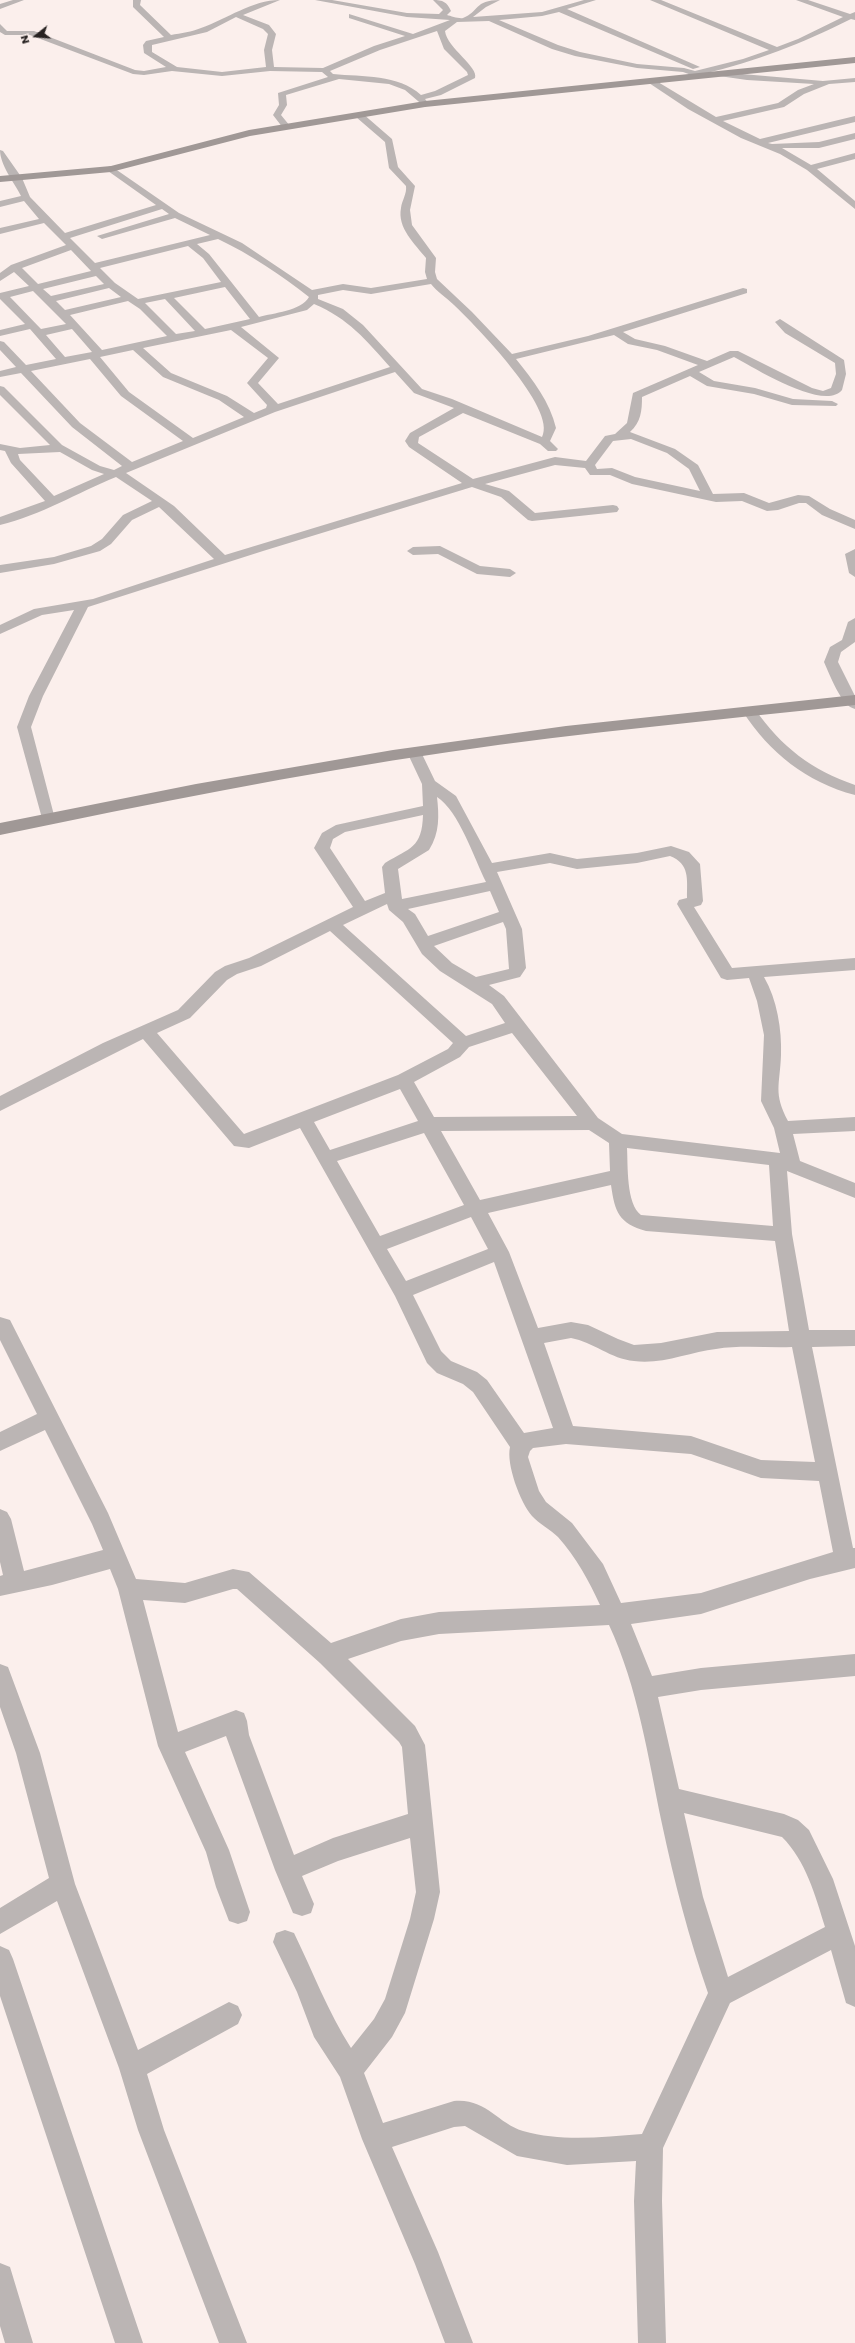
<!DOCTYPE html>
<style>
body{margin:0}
#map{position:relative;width:855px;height:2343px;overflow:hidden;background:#fbefec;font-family:Poppins,sans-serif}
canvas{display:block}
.north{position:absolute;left:16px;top:16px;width:40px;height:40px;-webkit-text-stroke:3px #fbefec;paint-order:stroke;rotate:253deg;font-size:11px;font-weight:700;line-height:16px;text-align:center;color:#272221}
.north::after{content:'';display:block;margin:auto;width:14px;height:18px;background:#272221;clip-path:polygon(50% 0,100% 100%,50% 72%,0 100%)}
</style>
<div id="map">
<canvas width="855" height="2343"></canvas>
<div class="north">N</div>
</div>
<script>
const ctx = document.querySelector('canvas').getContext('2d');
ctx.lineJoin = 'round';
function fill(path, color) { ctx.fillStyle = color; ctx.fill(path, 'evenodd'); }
const street = new Path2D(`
 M 13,0 L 24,0 L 0,9 L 0,4 Z
 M 133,0 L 141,0 L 140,5 L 171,35 C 181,33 192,32 201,28 C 227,19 252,0 280,0 L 243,15 L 269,25 L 276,34 L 272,50 L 274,67 L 323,68 L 374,46 L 405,36 L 349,18 L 349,14 L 413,34 L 450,20 L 407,17 L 315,0 L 332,0 L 407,13 L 439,14 L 443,10 L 433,0 C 443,0 447,2 451,11 L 447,15 C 451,16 459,19 463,18 C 479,12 474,0 500,0 L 486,7 L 473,17 L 542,12 L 584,0 L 596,0 L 567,9 L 700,67 L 693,69 L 559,12 L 542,16 L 499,20 L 558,45 L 580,52 L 637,64 L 684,68 L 695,71 L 743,59 L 769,50 L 650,0 L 661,0 L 777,47 L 798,39 L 843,17 L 796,0 L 808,0 L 850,14 L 855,12 L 855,20 L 851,19 C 801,44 757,61 703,74 L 704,76 L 700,78 L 683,72 L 637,68 L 575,56 L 552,49 L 489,21 L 457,22 L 445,31 C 447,48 479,67 475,78 L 441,95 L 425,99 L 429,104 L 425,107 L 405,90 L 389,84 L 339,79 L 286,95 L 287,105 L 281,115 L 290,126 L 286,129 L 283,128 L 273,115 L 279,105 L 278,93 L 328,77 L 322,72 L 270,71 L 222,76 L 172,71 L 144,75 L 133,74 L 30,35 L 5,35 L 0,32 L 0,24 L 7,31 L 34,31 L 135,70 L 144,71 L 166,67 L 144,53 L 143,45 L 146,41 L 164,37 L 133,7 ZM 236,17 L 263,29 L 268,34 L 264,50 L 266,67 L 222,72 L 177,67 L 152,52 L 152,45 L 207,32 ZM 437,31 L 444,49 L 467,72 L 468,75 L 435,91 L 421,95 C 398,74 363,77 333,74 L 330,71 L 380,50 Z
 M 719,72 L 823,81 L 855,78 L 855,82 L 829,84 L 804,94 L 784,107 L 723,121 L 760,139 L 855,116 L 855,122 L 768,143 L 772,144 L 819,142 L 855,133 L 855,139 L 819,148 L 782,148 L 811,165 L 855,153 L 855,159 L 817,169 L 855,201 L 855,209 L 807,170 L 780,154 L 741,138 L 688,109 L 646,81 L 653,79 L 716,117 L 778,103 L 798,90 L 814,84 L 747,80 L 719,76 Z
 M 356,113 L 362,113 L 392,139 L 398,167 L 415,186 L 410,210 L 412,225 L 436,258 L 435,272 L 437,279 L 472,312 L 512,354 L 588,336 L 743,288 L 747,289 L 747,293 L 623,332 L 635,339 L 665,346 L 707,361 L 730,351 L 738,351 L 812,388 L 823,391 L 831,388 L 836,374 L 835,363 L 785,333 L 775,322 L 780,319 L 844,360 L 846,374 L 842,390 C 824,412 753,367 734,357 L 699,372 L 714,381 L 755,388 L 793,399 L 832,401 L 838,404 L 836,406 L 792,405 L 754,394 L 707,386 L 690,376 L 642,397 C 642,411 641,422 630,432 L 675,449 L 698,465 L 713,494 L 744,493 L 769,503 L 798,495 L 809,496 L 830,509 L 855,520 L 855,529 L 822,515 L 806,503 L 799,503 L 778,510 L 767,511 L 742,501 L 716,502 L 632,484 L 610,475 L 590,475 L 585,468 L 555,465 L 485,484 L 509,491 L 535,513 L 613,505 L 617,506 L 619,509 L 617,512 L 532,521 L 528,520 L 501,497 L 472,487 L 263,551 L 88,607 L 43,696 L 31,727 L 55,819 L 53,822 L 43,822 L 17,727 L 29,696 L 74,610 L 42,615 L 0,634 L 0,625 L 34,609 L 93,599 L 214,559 L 159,507 L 132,520 L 111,544 L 100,551 L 54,564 L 0,573 L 0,565 L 54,557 L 91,546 L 102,539 L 123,515 L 152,501 L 116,477 C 77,493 41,515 0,525 L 0,517 L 45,501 L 11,463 L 5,451 L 0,450 L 0,444 L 20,448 L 50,445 L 0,395 L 0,386 L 4,387 L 62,445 L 100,466 L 114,470 L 122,466 L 72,427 L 21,373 L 0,377 L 0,371 L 16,367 L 0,350 L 0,341 L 4,342 L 26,365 L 56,359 L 30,329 L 0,336 L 0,330 L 25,324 L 0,299 L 0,293 L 29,286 L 14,272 L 0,281 L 0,273 L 11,265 L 66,245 L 44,223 L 0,234 L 0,228 L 39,219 L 24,201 L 0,207 L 0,201 L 21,196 C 14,182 0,165 0,150 L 3,151 L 22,178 L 30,197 L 65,233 L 156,205 L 108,171 L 108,167 L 111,166 L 179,213 L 242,243 L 312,290 L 343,284 L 371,288 L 427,279 L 425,272 L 426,258 C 415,244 397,228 401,208 C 402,200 407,194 406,186 L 389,168 L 385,142 L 356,117 ZM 162,209 L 169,214 L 97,236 L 102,239 L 175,218 L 210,235 L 95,263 L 70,238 ZM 218,239 C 250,254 281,275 309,297 C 301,311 273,313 259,317 L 209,254 L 197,244 ZM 188,246 L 203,258 L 221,282 L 138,299 L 115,283 L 100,268 ZM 71,250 L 91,271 L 38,284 L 22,268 ZM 96,276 L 104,284 L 51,296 L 43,289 ZM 431,284 C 437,292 446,297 454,305 C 474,324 558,409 542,437 L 452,399 L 422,389 L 363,325 L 343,309 L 318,299 L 318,295 L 343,290 L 371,294 ZM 225,287 L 250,319 L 205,329 L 174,298 ZM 109,288 L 121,297 L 65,310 L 56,301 ZM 33,291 L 66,324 L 41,329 L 10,297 ZM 165,299 L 195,331 L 176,334 L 145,303 ZM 128,301 L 140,309 L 167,336 L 102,350 L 70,315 ZM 314,304 C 349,319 365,339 390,367 L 278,404 L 258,383 L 279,358 L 241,327 L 307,310 ZM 72,329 L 92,352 L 65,357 L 46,335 ZM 231,330 L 268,358 L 247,383 L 267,405 L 266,408 L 254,413 L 227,396 L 171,373 L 143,348 ZM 614,335 L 628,344 L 657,350 L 698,365 L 633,393 L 627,423 L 615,434 L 605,436 L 586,461 L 555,457 L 473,479 L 418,443 L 419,437 L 463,413 L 540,444 L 548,451 L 556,451 L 558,449 L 550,441 L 556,428 C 550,402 533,380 516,359 ZM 133,350 L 163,377 L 219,400 L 244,417 L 193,438 L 129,392 L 100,357 ZM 90,359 L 121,396 L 183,441 L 132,462 L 80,423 L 31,371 ZM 395,372 L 414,393 L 454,408 L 410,433 L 405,441 L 409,447 L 462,483 L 225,555 L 174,506 L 126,473 L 275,412 ZM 631,439 L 667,453 L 689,469 L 700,491 L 635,477 L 612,468 L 597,469 L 595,465 L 613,441 ZM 60,452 L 92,470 L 104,474 L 54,496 L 20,460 L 18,454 Z
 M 440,546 L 480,566 L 510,569 L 516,573 L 510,577 L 477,574 L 438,554 L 413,555 L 407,551 L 413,547 Z
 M 855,549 L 855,577 L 849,573 L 845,554 Z
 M 855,618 L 855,642 L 841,652 L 838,662 L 855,696 L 855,709 C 841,706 830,675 824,662 L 830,647 L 842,640 L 848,622 Z
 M 750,708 L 755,709 C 781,747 812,770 855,785 L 855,795 C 806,782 770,753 743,712 Z
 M 414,748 L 421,752 L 435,781 L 456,796 L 492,863 L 550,853 L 577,859 L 637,853 L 671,846 L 689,852 L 700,864 L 703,901 L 701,905 L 694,907 L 732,968 L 855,958 L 855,970 L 764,977 C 777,999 782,1030 781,1055 C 780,1085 773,1093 788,1121 L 855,1117 L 855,1131 L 793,1134 L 800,1161 L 855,1183 L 855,1198 L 787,1171 L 792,1234 L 809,1330 L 855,1330 L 855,1346 L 812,1347 L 853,1548 L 855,1548 L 855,1568 L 810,1579 L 701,1614 L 631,1624 L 652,1676 L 701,1668 L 855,1654 L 855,1676 L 701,1690 L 658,1697 L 679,1789 L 784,1814 L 798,1820 L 809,1830 L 833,1879 L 855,1946 L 855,2007 L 846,2003 L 831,1950 L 730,2003 L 663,2148 L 662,2201 L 666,2343 L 638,2343 L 634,2201 L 636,2161 L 567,2165 L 517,2156 L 465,2126 L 454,2127 L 392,2147 L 438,2252 L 473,2343 L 445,2343 L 415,2264 L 362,2139 L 340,2077 L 314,2037 L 297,1992 L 273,1942 L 276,1933 L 285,1930 L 294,1933 C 313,1972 328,2012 351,2048 L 374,2019 L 385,1999 L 410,1919 L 416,1892 L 410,1838 L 338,1861 L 302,1876 L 314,1904 L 311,1913 L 302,1916 L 293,1913 L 275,1870 L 226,1736 L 185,1752 L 229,1850 L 250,1912 L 247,1921 L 238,1924 L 229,1921 L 216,1887 L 206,1852 L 158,1746 L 118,1589 L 110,1569 L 52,1585 L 0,1596 L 0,1576 L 3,1575 L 0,1562 L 0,1509 L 7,1512 L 11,1519 L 24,1571 L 103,1550 L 92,1524 L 45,1430 L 0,1451 L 0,1432 L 37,1414 L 0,1340 L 0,1317 L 10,1320 L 108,1513 L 136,1579 L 185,1583 L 233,1569 L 249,1572 L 331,1643 L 401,1619 L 439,1612 L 600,1605 C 589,1581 576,1557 558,1537 C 550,1529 539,1524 532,1516 C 520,1502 506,1464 510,1447 L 473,1392 L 463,1384 L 437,1373 L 427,1363 L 395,1296 L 300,1128 L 249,1148 L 234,1146 L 143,1039 L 0,1111 L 0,1096 L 103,1043 L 178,1010 L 215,972 L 225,966 L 249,958 L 353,907 L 314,848 L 322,833 L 336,825 L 423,806 L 422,784 L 407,752 ZM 437,797 C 459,811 474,858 486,882 L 402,899 L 398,869 L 429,850 C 440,833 439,815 437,797 ZM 423,815 C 422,848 410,848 385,863 L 382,867 L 385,893 L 365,901 L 330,848 L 333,839 L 345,832 ZM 670,856 C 690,864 687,879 687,898 L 679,900 L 677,904 L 721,978 L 727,980 L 749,978 L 757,1001 L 764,1035 L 761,1101 L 774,1128 L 780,1153 L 622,1134 L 598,1118 L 504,996 L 489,985 L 520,977 L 526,968 L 522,929 L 497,872 L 550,863 L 577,869 L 637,863 ZM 490,891 L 499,912 L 428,936 L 415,914 L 408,909 ZM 387,904 L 389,910 L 403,922 L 422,954 L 440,971 L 492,1004 L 505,1023 L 466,1036 L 343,925 ZM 503,922 L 506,929 L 509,969 L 476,977 L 452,963 L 434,946 ZM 330,931 L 453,1043 L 448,1049 L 398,1075 L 244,1134 L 157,1033 L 190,1018 L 227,980 L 237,974 L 261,966 ZM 512,1033 L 577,1116 L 434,1117 L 414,1082 L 460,1057 L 469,1047 ZM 400,1089 L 418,1121 L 330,1150 L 314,1122 ZM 589,1130 L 609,1143 L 610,1171 L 480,1200 L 441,1131 ZM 424,1133 L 464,1205 L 380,1236 L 337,1161 ZM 627,1148 L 769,1165 L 773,1226 L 641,1215 C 626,1204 628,1165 627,1148 ZM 611,1185 C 615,1213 619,1223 646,1231 L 775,1241 L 789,1331 L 717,1332 L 661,1343 L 634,1345 L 618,1339 L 588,1325 L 571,1322 L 538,1328 L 509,1252 L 488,1213 ZM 471,1217 L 488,1249 L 406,1281 L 387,1249 ZM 494,1262 L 553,1428 L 524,1433 L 487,1380 L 477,1372 L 451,1361 L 441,1351 L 413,1295 ZM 571,1338 C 593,1342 611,1359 634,1361 C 661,1365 690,1352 716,1349 C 740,1345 768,1348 792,1347 L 815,1462 L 761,1460 L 691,1436 L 573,1426 L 544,1343 ZM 566,1444 L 691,1454 L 761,1478 L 819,1481 L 833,1552 L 701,1593 L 621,1603 L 603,1564 L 572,1523 L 546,1502 L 539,1491 L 528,1457 L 530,1451 L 533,1448 ZM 233,1589 L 237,1589 L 320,1663 L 399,1742 L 402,1747 L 408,1814 L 333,1838 L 294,1855 L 249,1735 L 247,1721 L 244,1713 L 236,1710 L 178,1732 L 143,1600 L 185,1603 ZM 609,1625 C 638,1688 648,1756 662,1824 C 674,1881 689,1938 708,1993 L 642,2134 C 602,2137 562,2142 523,2131 C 497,2123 486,2098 454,2101 L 383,2123 L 364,2073 L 392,2037 L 405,2013 L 434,1919 L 440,1892 L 425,1745 L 415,1726 L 348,1659 L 401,1641 L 439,1634 ZM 684,1813 L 782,1837 C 806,1861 815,1895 825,1927 L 728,1977 L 703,1897 Z
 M 0,1664 L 8,1667 L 40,1753 L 75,1884 L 138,2050 L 229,2002 L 238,2006 L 242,2015 L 238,2024 L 147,2074 L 164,2130 L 247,2343 L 219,2343 L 138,2130 L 119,2068 L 57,1901 L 0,1934 L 0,1908 L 49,1878 L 16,1753 L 0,1707 Z
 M 0,1946 L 9,1950 L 13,1959 L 143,2343 L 115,2343 L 0,1996 Z
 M 0,2263 L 10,2267 L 33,2343 L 5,2343 L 0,2326 Z`);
const secondary = new Path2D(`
 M 855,57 L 855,63 L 425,107 L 250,136 L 111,172 L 0,182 L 0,176 L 111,166 L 249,130 L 425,101 Z
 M 855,695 L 855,705 C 720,720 584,732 449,752 C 298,774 149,804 0,835 L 0,823 L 196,784 L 393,750 L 566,726 Z`);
fill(street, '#bbb5b4');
fill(secondary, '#a09896');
</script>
